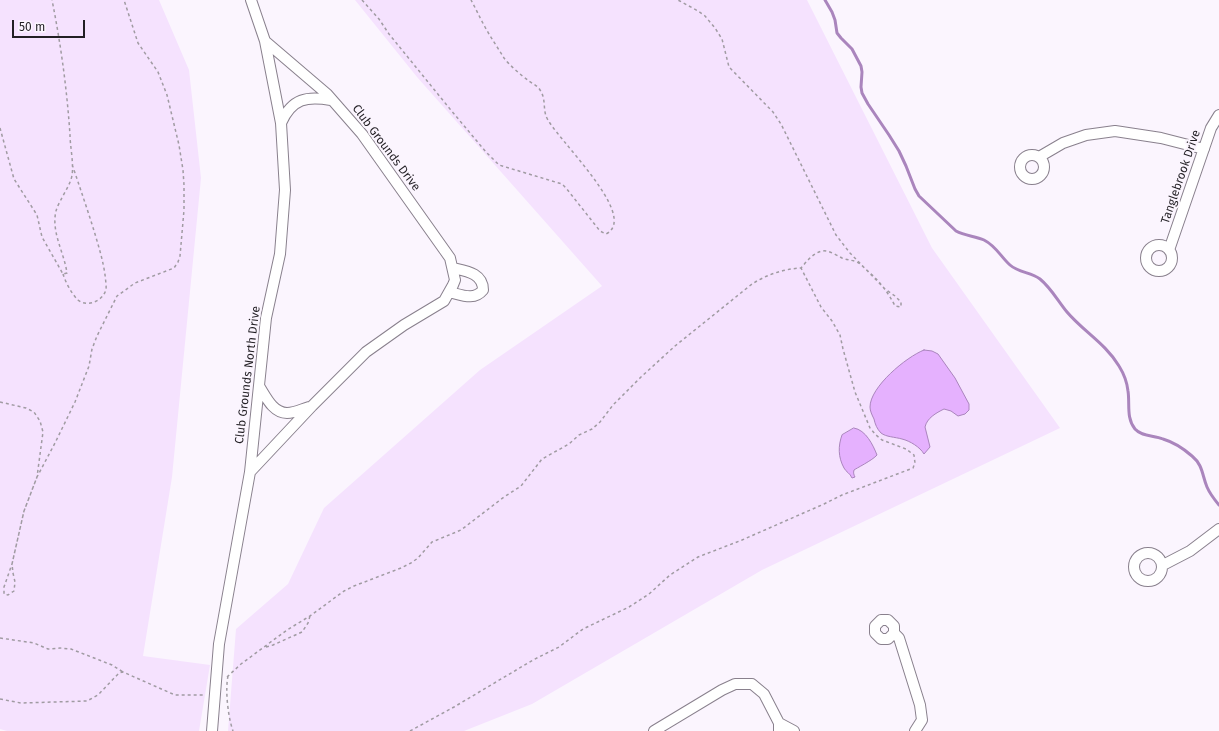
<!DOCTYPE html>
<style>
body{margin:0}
#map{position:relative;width:1219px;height:731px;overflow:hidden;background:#fbf5fe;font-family:"Fira Sans",sans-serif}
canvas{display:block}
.scale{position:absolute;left:12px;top:20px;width:73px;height:18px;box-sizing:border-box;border:2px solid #221f24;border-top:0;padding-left:5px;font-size:12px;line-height:14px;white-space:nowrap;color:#221f24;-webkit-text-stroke:3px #fbf5fe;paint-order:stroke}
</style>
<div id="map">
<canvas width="1219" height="731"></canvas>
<div class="scale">50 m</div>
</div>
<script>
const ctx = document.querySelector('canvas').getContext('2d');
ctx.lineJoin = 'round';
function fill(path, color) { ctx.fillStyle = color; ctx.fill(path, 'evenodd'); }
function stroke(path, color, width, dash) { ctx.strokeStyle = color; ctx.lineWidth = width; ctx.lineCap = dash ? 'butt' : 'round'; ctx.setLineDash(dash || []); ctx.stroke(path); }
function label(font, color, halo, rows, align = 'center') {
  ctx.font = font + ' "Fira Sans",sans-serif'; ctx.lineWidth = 4; ctx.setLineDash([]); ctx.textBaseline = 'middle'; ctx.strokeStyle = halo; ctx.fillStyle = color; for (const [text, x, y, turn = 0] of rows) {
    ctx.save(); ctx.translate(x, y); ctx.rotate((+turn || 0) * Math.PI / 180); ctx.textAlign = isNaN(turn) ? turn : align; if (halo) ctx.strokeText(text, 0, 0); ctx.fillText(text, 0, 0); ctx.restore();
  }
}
const green = new Path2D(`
 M 0,0 L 159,0 L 189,70 L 201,178 L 172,477 L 143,656 L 210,665 L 199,731 L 7,731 L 0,729 Z
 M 355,0 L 807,0 L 932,248 L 1060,428 L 762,570 L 532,704 L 464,731 L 228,731 L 236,629 L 288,584 L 324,508 L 480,370 L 602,286 L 417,77 Z`);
const water = new Path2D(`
 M 924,350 L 932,351 L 938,354 L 955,378 L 969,404 L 969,410 L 965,414 L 958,416 L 951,411 L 944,409 C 936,413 927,418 925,427 L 930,447 L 924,454 C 920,447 910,441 902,439 C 895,437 886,437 881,433 C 877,429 875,424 874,419 C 872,415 870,411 870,407 C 870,387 906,357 924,350 Z
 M 854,428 C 866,430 873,445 877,455 C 873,460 855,469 854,470 C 853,473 854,475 855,477 L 852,478 C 850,473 846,472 844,468 C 838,457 838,446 842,435 Z`);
const stream = new Path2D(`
 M 825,0 L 832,12 L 835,20 L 837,33 L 841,38 L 852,49 L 861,66 L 862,72 L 861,87 L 862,93 L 868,104 L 889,135 L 899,151 L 906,166 L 915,189 L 919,196 L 956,231 C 965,236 975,236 984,240 C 996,246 1001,257 1010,265 C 1019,273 1031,272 1040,279 C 1051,288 1058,301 1067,312 C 1083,331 1106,344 1119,366 C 1124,374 1127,382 1128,391 C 1130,404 1126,418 1135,429 C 1142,437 1154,435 1163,439 C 1173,442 1184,449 1192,456 C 1203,465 1202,475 1207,487 C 1210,494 1214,499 1219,505`);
const path = new Path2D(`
 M 362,0 L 379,19 L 389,34 L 450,109 L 486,152 L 499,165 L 562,184 L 566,188 L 600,231 L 606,234 C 641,216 553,136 546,116 C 543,107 546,99 540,90 C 538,86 533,84 529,81 C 521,75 510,66 504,58 C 498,48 491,38 485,27 C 480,18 476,9 471,0
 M 0,128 L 14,179 L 37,215 L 42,237 L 63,274 L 67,273 C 64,252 51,232 56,211 C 59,200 71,185 72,175 C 74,165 70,145 70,135 C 67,90 61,45 52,0
 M 63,274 C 66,283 71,293 78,300 C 89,309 108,298 106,285 C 105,267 100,251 95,234 C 88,211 80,188 72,164
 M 0,402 L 26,408 L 34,412 L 40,421 L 43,432 L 37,477 L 24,511 L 12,564 L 4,587 L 4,594 L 8,595 L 14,591 L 15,582 L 13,573 L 12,564 L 24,511 L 37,477 L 55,443 L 75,402 L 89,366 L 92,349 L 97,336 L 117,296 L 135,283 L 174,268 L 178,262 L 180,256 L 184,210 L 184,185 L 183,170 L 179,145 L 167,95 L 158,72 L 138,43 L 124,0
 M 0,638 L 34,643 L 48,649 L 60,648 L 71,649 L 112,665 L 123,672
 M 266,647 L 273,645 L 302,632 L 308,623 L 310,616
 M 228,676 C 225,690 228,717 233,731
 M 227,677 L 241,664 L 287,630 L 310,616 L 344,591 L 354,586 L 401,568 L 411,563 L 418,558 L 432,542 L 461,530 L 504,497 L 521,486 L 542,459 L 569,444 L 579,435 L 592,429 L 600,422 L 613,405 L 641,377 L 675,346 L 752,284 C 766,275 783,269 801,268 C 807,261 813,253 822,251 C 829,250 836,255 842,258 C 847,260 852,260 857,262 C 861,264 865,269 869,272 C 880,282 888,292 895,306 L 901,307 L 901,302 L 895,296 L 885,289 L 850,253 L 836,235 L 781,124 L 773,112 L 729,67 L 722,39 L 715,28 L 705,16 L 698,11 L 678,0
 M 0,699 L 21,703 L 87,701 L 98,695 L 119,673 L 123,672 L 175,695 L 205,695
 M 410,731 L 454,707 L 533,660 L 559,647 L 583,629 L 629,607 L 649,594 L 670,575 L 698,557 L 742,540 L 824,504 L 842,495 L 913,468 L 915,463 L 914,455 L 906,449 L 882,440 L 876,435 L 870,428 L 855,392 L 843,349 L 840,335 L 832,321 L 821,307 L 801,268`);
const street = new Path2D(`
 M 281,123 C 292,98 307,96 331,100
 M1020 167a12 12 0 1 1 24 0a12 12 0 1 1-24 0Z
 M 1039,157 L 1063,143 L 1086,135 L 1115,131 L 1161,138 L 1204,149
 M1146 258a13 13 0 1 1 26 0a13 13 0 1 1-26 0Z
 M 1169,250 L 1211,128 L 1219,115
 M 449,292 C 462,295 474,301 483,290 C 483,273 466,271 453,268
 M 259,386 C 266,397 273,413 287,413 C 295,413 302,409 309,407
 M 250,472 L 312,406 L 366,352 L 404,325 L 444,301 L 453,285 L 455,280 L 450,258 L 362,134 L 327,94 L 265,41
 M1134 567a14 14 0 1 1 28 0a14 14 0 1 1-28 0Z
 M 1163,565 L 1190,551 L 1219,529
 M 894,633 L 888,639 L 881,639 L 875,633 L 875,626 L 881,620 L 888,620 L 894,626 L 894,633 L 899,638 L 920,705 L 922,720 L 915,731
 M 779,723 L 794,731
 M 212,731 L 219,644 L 250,472 L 266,318 L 280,254 L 285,190 L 281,123 L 265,41 L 251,0
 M 654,731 L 722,690 L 735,684 L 752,684 L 764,694 L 779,723 L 779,731`);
const streetNames = [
 ["Club Grounds Drive",386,148,53],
 ["Tanglebrook Drive",1181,177,-71],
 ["Club Grounds North Drive",248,375,-83]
];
fill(green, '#f5e2fe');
fill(water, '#e5b1fe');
stroke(water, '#aa85bd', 1);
stroke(stream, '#aa85bd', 3);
stroke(street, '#89808d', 12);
stroke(path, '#a09ba2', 1.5, [3, 3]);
stroke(street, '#fff', 10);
label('12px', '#221f24', '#fbf5fe', streetNames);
</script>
